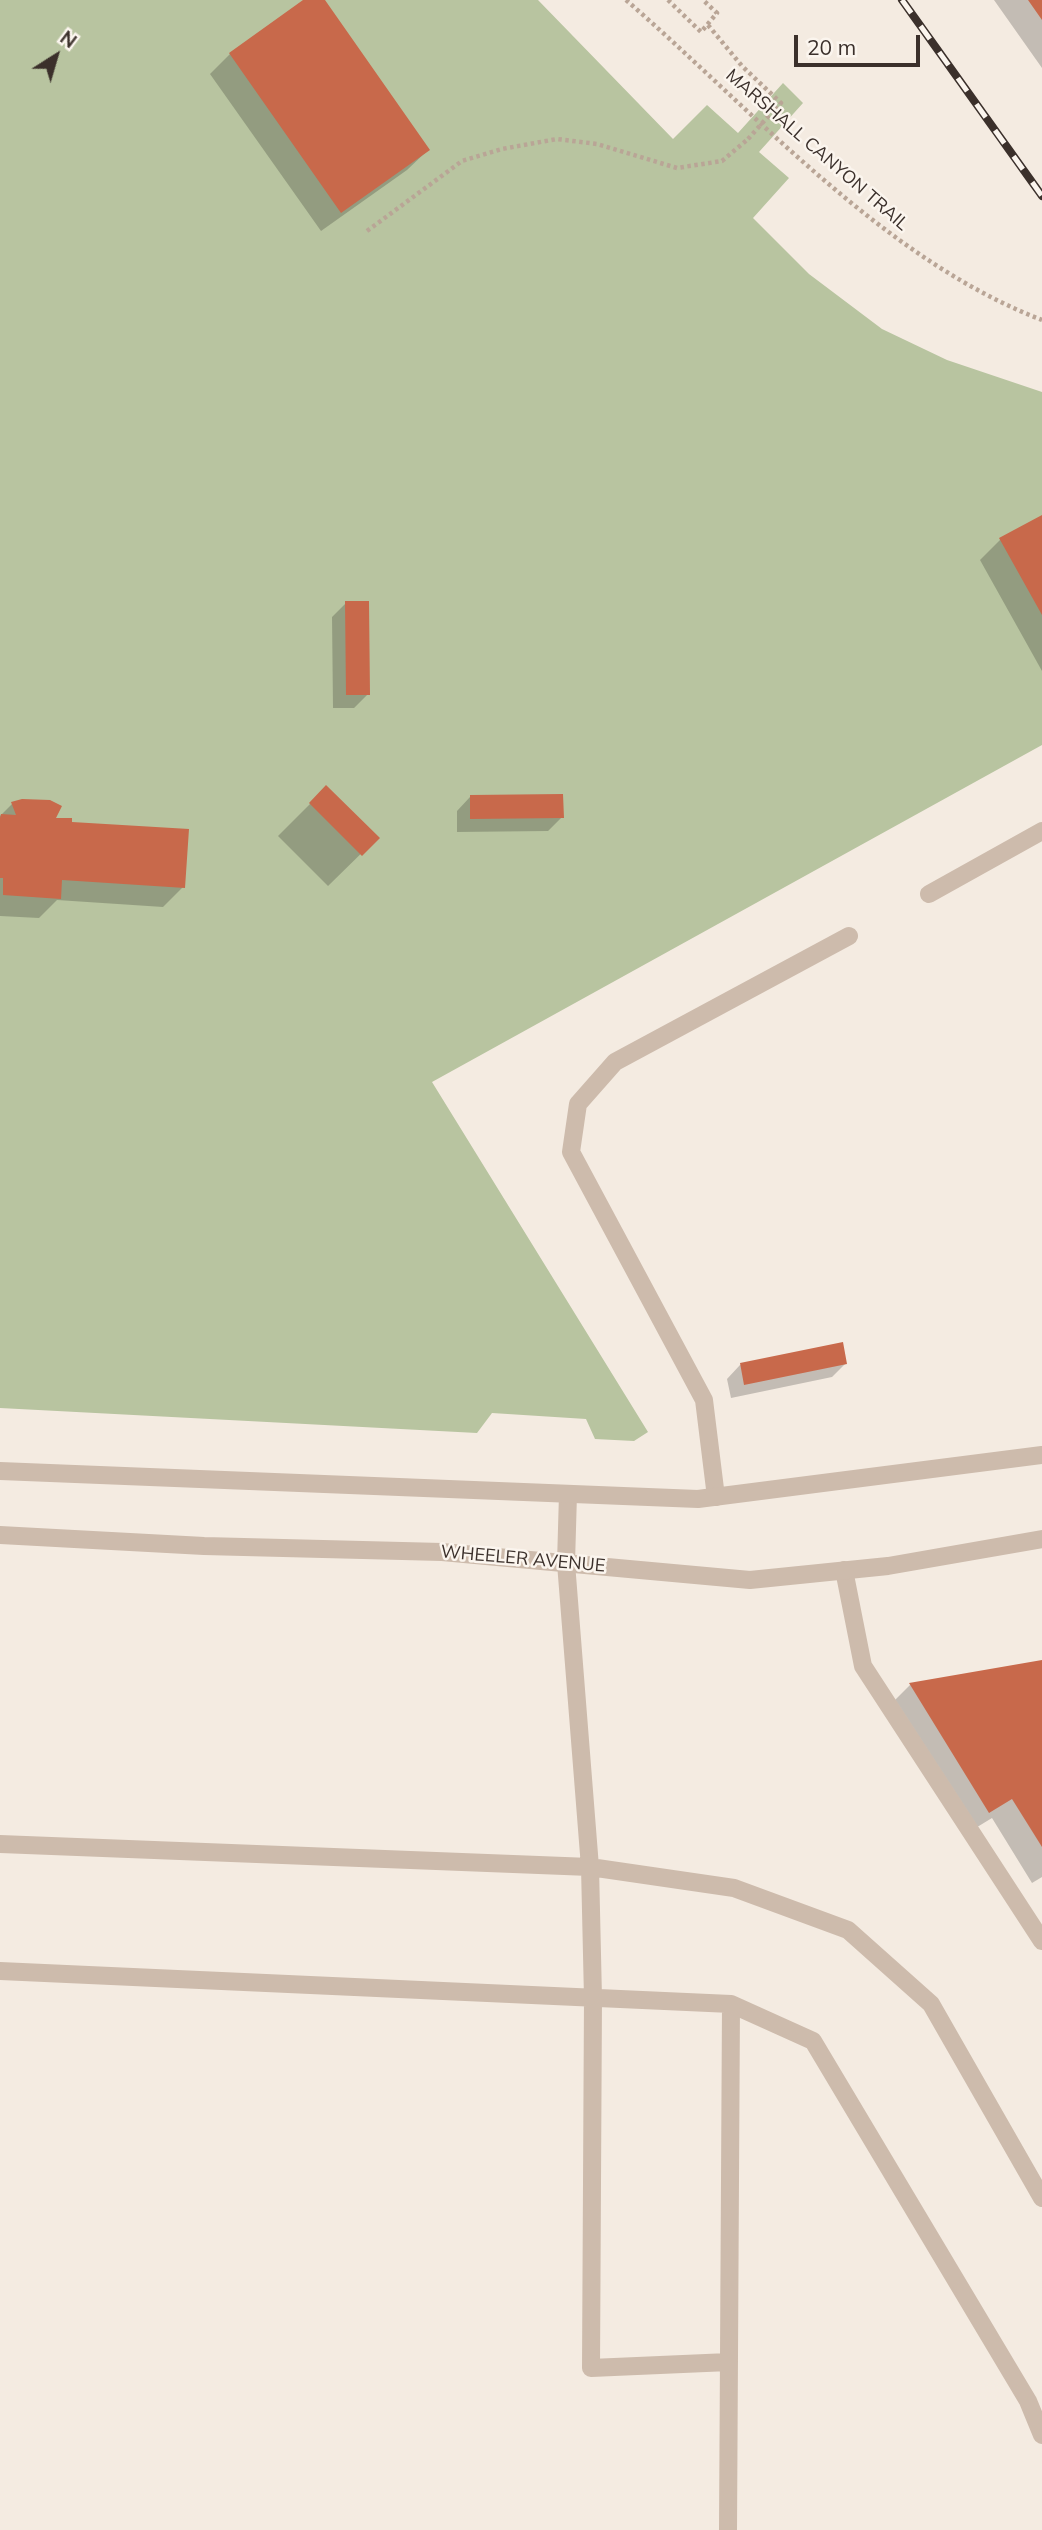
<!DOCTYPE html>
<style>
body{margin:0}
#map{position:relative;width:1042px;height:2530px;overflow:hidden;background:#f4ebe1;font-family:Mulish,sans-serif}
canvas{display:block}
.north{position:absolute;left:21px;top:21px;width:70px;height:70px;-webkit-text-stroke:5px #fbf5ee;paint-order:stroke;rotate:37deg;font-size:19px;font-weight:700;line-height:28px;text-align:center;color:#3b302b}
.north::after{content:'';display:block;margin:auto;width:24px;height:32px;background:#3b302b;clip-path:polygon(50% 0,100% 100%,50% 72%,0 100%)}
.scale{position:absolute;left:794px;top:35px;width:126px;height:32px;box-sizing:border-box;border:4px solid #3b302b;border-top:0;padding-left:9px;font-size:21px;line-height:24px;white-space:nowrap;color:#3b302b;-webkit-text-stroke:5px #fbf5ee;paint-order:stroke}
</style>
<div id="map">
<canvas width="1042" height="2530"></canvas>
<div class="north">N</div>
<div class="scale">20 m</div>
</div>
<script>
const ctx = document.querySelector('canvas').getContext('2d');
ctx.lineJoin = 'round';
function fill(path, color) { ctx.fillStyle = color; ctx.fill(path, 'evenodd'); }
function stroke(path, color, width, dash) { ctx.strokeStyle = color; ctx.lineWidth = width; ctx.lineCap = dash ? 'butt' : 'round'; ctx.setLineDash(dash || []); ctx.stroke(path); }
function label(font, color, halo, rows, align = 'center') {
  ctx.font = font + ' Mulish,sans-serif'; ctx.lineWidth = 5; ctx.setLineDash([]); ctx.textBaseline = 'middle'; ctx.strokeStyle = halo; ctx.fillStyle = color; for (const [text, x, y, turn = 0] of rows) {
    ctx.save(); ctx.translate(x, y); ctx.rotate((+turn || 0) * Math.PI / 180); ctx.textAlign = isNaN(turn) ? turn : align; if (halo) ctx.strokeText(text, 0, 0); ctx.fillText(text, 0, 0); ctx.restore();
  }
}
const green = new Path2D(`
 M 0,0 L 538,0 L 673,139 L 707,105 L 738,133 L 783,83 L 803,103 L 759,152 L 789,178 L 753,218 L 809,274 L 882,329 L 947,360 L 1042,392 L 1042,745 L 432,1082 L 648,1432 L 634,1441 L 595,1439 L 586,1419 L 492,1413 L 477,1433 L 0,1408 Z`);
const shadow = new Path2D(`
 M 306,0 L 322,0 L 428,150 L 407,170 L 321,231 L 210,74 L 230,54 Z
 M 994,0 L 1042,0 L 1042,68 Z
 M 1042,517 L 1042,671 L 980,560 L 1000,540 Z
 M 346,603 L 368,694 L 354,708 L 333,708 L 332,617 Z
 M 326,788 L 377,838 L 328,886 L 278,836 Z
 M 470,797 L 562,817 L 548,831 L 457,832 L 457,811 Z
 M 12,804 L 70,823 L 183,887 L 163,907 L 57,900 L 39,918 L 0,916 L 0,816 Z
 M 846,1363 L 832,1377 L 731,1398 L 727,1379 L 740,1365 Z
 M 1042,1662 L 1042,1877 L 1032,1883 L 992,1818 L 969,1832 L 890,1705 L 910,1685 Z`);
const building = new Path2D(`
 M 303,0 L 325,0 L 430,150 L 341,213 L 229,53 Z
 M 1028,0 L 1042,0 L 1042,20 Z
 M 1042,515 L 1042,615 L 999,538 Z
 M 345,601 L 369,601 L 370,695 L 346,695 Z
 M 326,785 L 380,838 L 362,856 L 309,803 Z
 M 563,794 L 564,818 L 470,819 L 470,795 Z
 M 22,799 L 50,800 L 62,806 L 56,818 L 72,818 L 72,822 L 189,829 L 185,888 L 62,880 L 61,899 L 3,895 L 3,878 L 0,878 L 0,818 L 1,814 L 16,815 L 11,802 Z
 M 843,1342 L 847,1364 L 744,1385 L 740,1363 Z
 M 1042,1660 L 1042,1847 L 1012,1799 L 989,1813 L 909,1683 Z`);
const path = new Path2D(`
 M 626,0 C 753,110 883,259 1042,320
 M 668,0 L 701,32 L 717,13 L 703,0
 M 708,25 L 742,66 L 781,103 L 774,110
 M 367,231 L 462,161 L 502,149 L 557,139 L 597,144 L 677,168 L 722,161 L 748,139`);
const service = new Path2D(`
 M 929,894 L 1042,831
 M 568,1494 L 566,1563 L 590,1867 L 593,1998 L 591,2368 L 729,2362
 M 716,1497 L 704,1400 L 571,1152 L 578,1104 L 615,1062 L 849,936
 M 844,1570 L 863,1666 L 1042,1941
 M 0,1844 L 590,1867 L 734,1888 L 848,1930 L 931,2004 L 1042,2198
 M 0,1971 L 731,2004 L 813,2041 L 1028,2401 L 1042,2435
 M 728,2530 L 731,2004`);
const tertiary = new Path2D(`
 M 0,1471 L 698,1499 L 1042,1455
 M 0,1535 L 204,1546 L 442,1552 L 750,1580 L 888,1566 L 1042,1539`);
const rail = new Path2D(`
 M 902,0 L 1042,196`);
const pathBridge = new Path2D(`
 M 748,139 L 774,110`);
const streetNames = [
 ["MARSHALL CANYON TRAIL",817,150,41],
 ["WHEELER AVENUE",523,1559,5]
];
fill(green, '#b8c4a0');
fill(shadow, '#0003');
fill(building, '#c8694b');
stroke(path, '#b9a596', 4.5, [3.5, 3.5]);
stroke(service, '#cdbbac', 18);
stroke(tertiary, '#cdbbac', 18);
stroke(rail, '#3b302b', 8);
stroke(rail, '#fbf5ee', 5, [16]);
stroke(pathBridge, '#b9a596', 4.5, [3.5, 3.5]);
label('18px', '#3b302b', '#fbf5ee', streetNames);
</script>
